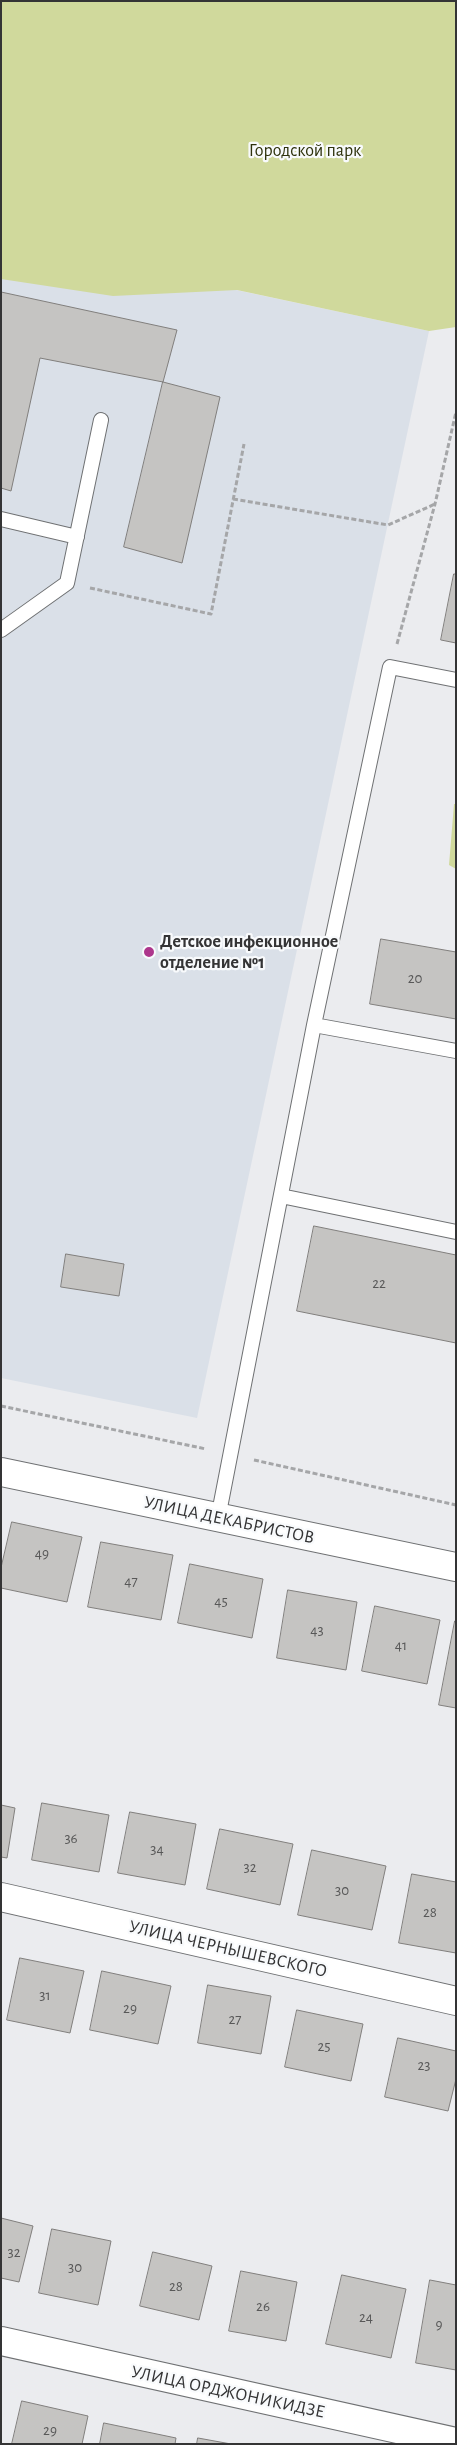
<!DOCTYPE html>
<meta charset="utf-8">
<style>
body{margin:0}
#map{position:relative;width:457px;height:2445px;overflow:hidden;background:#ebecef;font-family:"Alegreya Sans",sans-serif}
canvas{display:block}
.frame{position:absolute;inset:0;border:2px solid #343435;pointer-events:none}
</style>
<div id="map">
<canvas width="457" height="2445"></canvas>
<div class="frame"></div>
</div>
<script>
const ctx = document.querySelector('canvas').getContext('2d');
ctx.lineJoin = 'round';
function fill(path, color) { ctx.fillStyle = color; ctx.fill(path, 'evenodd'); }
function stroke(path, color, width, dash) { ctx.strokeStyle = color; ctx.lineWidth = width; ctx.lineCap = dash ? 'butt' : 'round'; ctx.setLineDash(dash || []); ctx.stroke(path); }
function label(font, color, halo, rows, align = 'center') {
  ctx.font = font + ' "Alegreya Sans",sans-serif'; ctx.lineWidth = 4.5; ctx.setLineDash([]); ctx.textBaseline = 'middle'; ctx.strokeStyle = halo; ctx.fillStyle = color; for (const [text, x, y, turn = 0] of rows) {
    ctx.save(); ctx.translate(x, y); ctx.rotate((+turn || 0) * Math.PI / 180); ctx.textAlign = isNaN(turn) ? turn : align; if (halo) ctx.strokeText(text, 0, 0); ctx.fillText(text, 0, 0); ctx.restore();
  }
}
const built = new Path2D(`
 M 1,240 L 429,331 L 197,1418 L 1,1378 Z`);
const green = new Path2D(`
 M 1,1 L 456,1 L 456,327 L 429,331 L 237,290 L 113,296 L 1,279 Z
 M 454,804 L 456,804 L 456,869 L 449,865 Z`);
const building = new Path2D(`
 M 1,292 L 177,330 L 163,382 L 40,358 L 11,491 L 1,488 Z
 M 163,382 L 220,397 L 182,563 L 124,547 Z
 M 454,574 L 456,574 L 456,643 L 441,640 Z
 M 381,939 L 456,952 L 456,1019 L 370,1004 Z
 M 314,1226 L 456,1255 L 456,1343 L 297,1311 Z
 M 66,1254 L 124,1264 L 119,1296 L 61,1287 Z
 M 12,1522 L 82,1537 L 67,1602 L 1,1588 L 1,1568 Z
 M 101,1542 L 173,1555 L 161,1620 L 88,1607 Z
 M 190,1564 L 263,1579 L 252,1638 L 178,1623 Z
 M 288,1590 L 357,1602 L 346,1670 L 277,1658 Z
 M 375,1606 L 440,1620 L 427,1684 L 362,1671 Z
 M 455,1621 L 456,1621 L 456,1708 L 439,1705 Z
 M 42,1803 L 109,1815 L 99,1872 L 32,1860 Z
 M 1,1805 L 15,1808 L 7,1858 L 1,1857 Z
 M 130,1812 L 196,1824 L 185,1885 L 118,1873 Z
 M 220,1829 L 293,1844 L 280,1905 L 207,1889 Z
 M 312,1850 L 386,1866 L 372,1930 L 298,1915 Z
 M 412,1874 L 456,1882 L 456,1953 L 399,1943 Z
 M 20,1958 L 84,1971 L 70,2033 L 7,2020 Z
 M 102,1971 L 171,1986 L 158,2044 L 90,2030 Z
 M 208,1985 L 271,1996 L 261,2054 L 198,2043 Z
 M 297,2010 L 363,2024 L 351,2081 L 285,2067 Z
 M 398,2038 L 456,2051 L 456,2079 L 448,2111 L 385,2097 Z
 M 1,2218 L 33,2226 L 19,2282 L 1,2278 Z
 M 52,2229 L 111,2241 L 98,2305 L 39,2293 Z
 M 153,2252 L 212,2266 L 199,2320 L 140,2306 Z
 M 241,2271 L 297,2282 L 286,2341 L 229,2331 Z
 M 342,2275 L 406,2289 L 391,2358 L 326,2344 Z
 M 430,2280 L 456,2285 L 456,2370 L 416,2363 Z
 M 22,2401 L 88,2416 L 82,2444 L 12,2444 Z
 M 104,2423 L 176,2438 L 175,2444 L 100,2444 Z
 M 198,2438 L 231,2444 L 197,2444 Z`);
const path = new Path2D(`
 M 233,499 L 388,525 L 435,504
 M 90,588 L 211,614 L 244,444
 M 397,644 L 435,504 L 456,412
 M 1,1406 L 206,1449
 M 254,1460 L 456,1505`);
const service = new Path2D(`
 M 1,519 L 77,537
 M 1,630 L 67,583 L 101,420
 M 314,1025 L 456,1051
 M 281,1196 L 456,1232
 M 218,1518 L 314,1025 L 390,667 L 456,680`);
const minor = new Path2D(`
 M 1,1897 L 456,2001
 M 1,2341 L 456,2442`);
const tertiary = new Path2D(`
 M 1,1472 L 456,1567`);
const markers = [
 [149,952,6,"#ad368c"]
];
const numberNames = [
 ["20",415,978],
 ["22",379,1283],
 ["49",42,1553],
 ["47",131,1581],
 ["45",221,1601],
 ["43",317,1630],
 ["41",401,1645],
 ["36",71,1838],
 ["34",157,1849],
 ["32",250,1867],
 ["30",342,1890],
 ["28",430,1912],
 ["31",45,1995],
 ["29",130,2008],
 ["27",235,2019],
 ["25",324,2046],
 ["23",424,2065],
 ["32",14,2252],
 ["30",75,2267],
 ["28",176,2286],
 ["26",263,2306],
 ["24",366,2317],
 ["9",439,2324],
 ["29",50,2430]
];
const parkNames = [
 ["Городской парк",305,151]
];
const poiNames = [
 ["Детское инфекционное",160,942],
 ["отделение №1",160,963]
];
const streetNames = [
 ["УЛИЦА ДЕКАБРИСТОВ",229,1520,12],
 ["УЛИЦА ЧЕРНЫШЕВСКОГО",228,1949,13],
 ["УЛИЦА ОРДЖОНИКИДЗЕ",228,2392,12]
];
fill(built, '#dae0e8');
fill(green, '#d0d99c');
fill(building, '#c5c4c2');
stroke(building, '#817f7d', 1);
stroke(service, '#6f7173', 16);
stroke(minor, '#6f7173', 30);
stroke(tertiary, '#6f7173', 30);
stroke(path, '#a5a6a8', 3, [5, 2.5]);
stroke(service, '#fff', 14);
stroke(minor, '#fff', 28);
stroke(tertiary, '#fff', 28);
for (const [x, y, r, color] of markers) { const dot = new Path2D(); dot.arc(x, y, r, 0, 2 * Math.PI); ctx.fillStyle = color; ctx.fill(dot); stroke(dot, '#f8fafc', 2); }
label('15px', '#585858', null, numberNames);
label('18px', '#2e320c', '#f8fafc', parkNames);
label('bold 18px', '#343435', '#f8fafc', poiNames, 'left');
label('18px', '#343435', '#f8fafc', streetNames);
</script>
